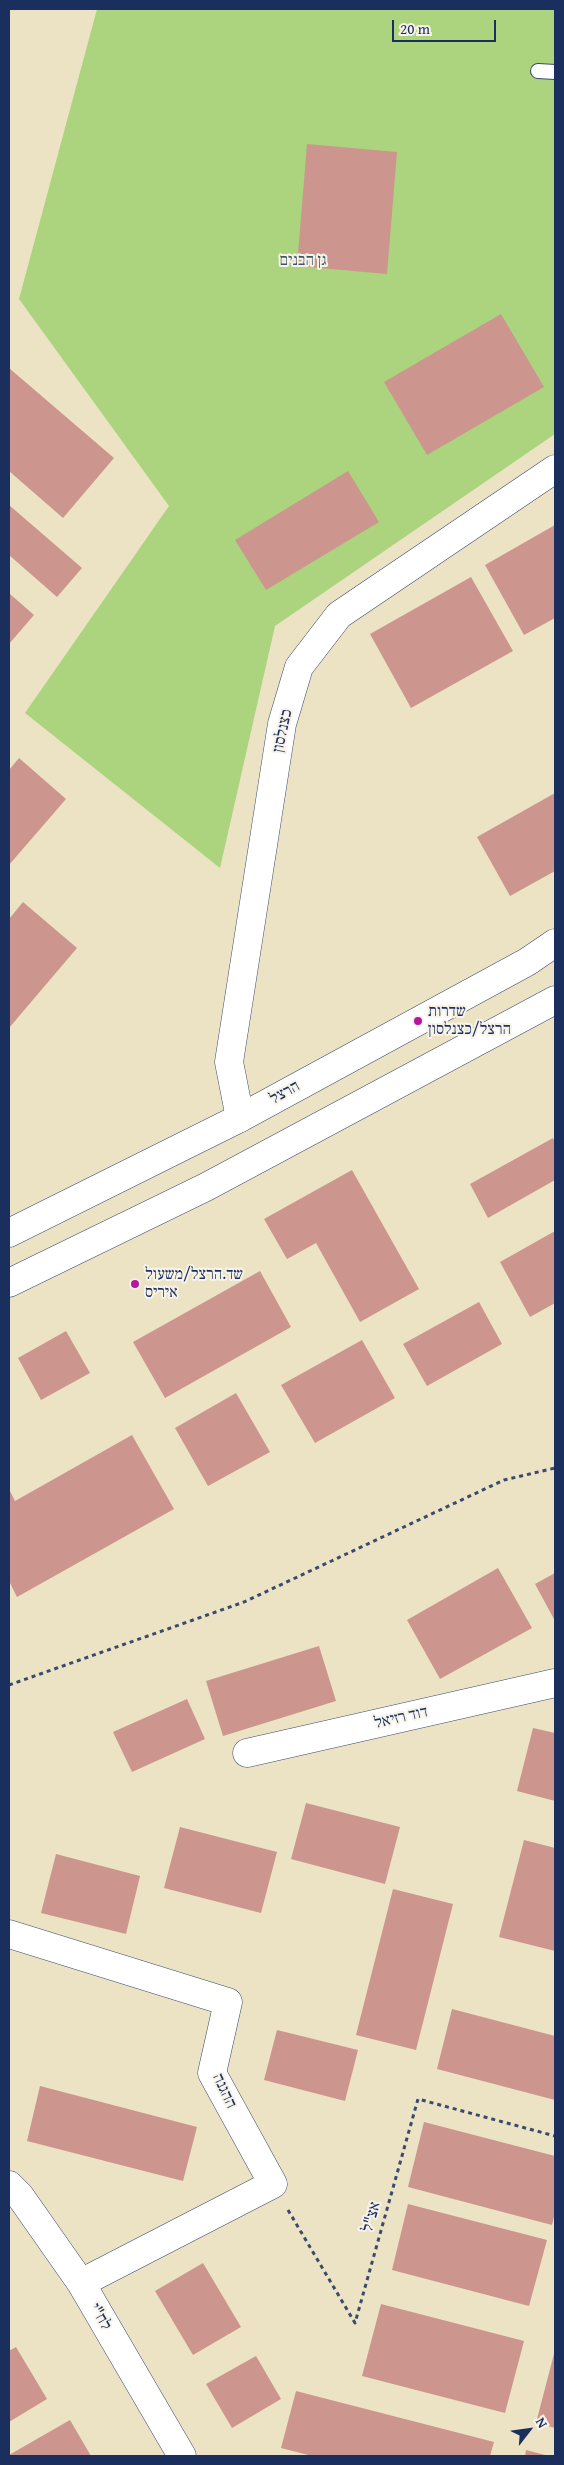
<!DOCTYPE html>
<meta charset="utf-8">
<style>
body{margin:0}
#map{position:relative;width:564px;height:2465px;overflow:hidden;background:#ece3c4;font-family:"Gentium Book Plus",serif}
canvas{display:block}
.frame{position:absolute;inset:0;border:10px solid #1b2f5e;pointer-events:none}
.north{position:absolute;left:504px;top:2405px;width:50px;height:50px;-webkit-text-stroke:4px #f7f3e8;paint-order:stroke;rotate:60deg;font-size:14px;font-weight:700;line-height:20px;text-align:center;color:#1b2f5e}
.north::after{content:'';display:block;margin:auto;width:18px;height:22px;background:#1b2f5e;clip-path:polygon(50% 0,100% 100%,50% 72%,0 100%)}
.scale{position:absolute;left:392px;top:20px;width:104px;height:22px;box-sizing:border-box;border:2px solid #1b2f5e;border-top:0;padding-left:6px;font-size:15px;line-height:18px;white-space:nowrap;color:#1b2f5e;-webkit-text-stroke:4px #f7f3e8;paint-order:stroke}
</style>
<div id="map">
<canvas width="564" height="2465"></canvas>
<div class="frame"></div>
<div class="north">N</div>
<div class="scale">20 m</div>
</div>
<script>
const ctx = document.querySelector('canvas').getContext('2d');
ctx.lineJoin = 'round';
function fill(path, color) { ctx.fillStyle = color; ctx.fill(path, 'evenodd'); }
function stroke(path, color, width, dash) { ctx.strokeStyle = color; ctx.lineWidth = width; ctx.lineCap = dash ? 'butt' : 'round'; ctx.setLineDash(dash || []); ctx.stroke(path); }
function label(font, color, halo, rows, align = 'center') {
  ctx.font = font + ' "Gentium Book Plus","Frank Ruhl Libre",serif'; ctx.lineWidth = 4; ctx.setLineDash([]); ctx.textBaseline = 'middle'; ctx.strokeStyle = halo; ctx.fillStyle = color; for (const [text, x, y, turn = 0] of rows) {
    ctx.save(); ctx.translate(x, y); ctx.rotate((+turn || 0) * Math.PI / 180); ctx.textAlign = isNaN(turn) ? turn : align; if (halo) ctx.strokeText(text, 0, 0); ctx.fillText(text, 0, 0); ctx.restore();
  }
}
const green = new Path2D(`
 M 97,9 L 555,9 L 555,434 L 275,626 L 220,868 L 25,713 L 169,506 L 19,299 Z`);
const building = new Path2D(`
 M 307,144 L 397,152 L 387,274 L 297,266 Z
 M 501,314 L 544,387 L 427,455 L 384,382 Z
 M 9,368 L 114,458 L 63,518 L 9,471 Z
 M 348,471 L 379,522 L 266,590 L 235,540 Z
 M 9,505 L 82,568 L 57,597 L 9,555 Z
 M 555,525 L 555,618 L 524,635 L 485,565 Z
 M 471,577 L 513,651 L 411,708 L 370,634 Z
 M 10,594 L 34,615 L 9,644 L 9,596 Z
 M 19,758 L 66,799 L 9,865 L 9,770 Z
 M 555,793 L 555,871 L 510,896 L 477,837 Z
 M 23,902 L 77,948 L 9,1028 L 9,919 Z
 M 553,1138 L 555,1143 L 555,1180 L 488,1218 L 470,1184 Z
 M 352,1170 L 419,1289 L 360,1322 L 316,1243 L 287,1259 L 264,1219 Z
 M 555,1231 L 555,1303 L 530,1317 L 500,1262 Z
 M 260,1271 L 291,1327 L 165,1398 L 133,1342 Z
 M 479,1302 L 502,1344 L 427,1386 L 403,1344 Z
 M 66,1331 L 90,1373 L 41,1400 L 18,1358 Z
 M 362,1340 L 395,1398 L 315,1443 L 281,1385 Z
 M 236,1393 L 270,1452 L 208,1486 L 175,1428 Z
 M 132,1435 L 174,1509 L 17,1597 L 9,1581 L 9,1489 L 15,1501 Z
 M 498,1568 L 532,1628 L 440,1679 L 407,1620 Z
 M 555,1573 L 555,1621 L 535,1584 Z
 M 319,1646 L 336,1701 L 223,1736 L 206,1681 Z
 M 187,1699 L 205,1739 L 132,1772 L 113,1732 Z
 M 533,1728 L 555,1733 L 555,1801 L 517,1791 Z
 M 306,1803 L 400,1827 L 385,1884 L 291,1859 Z
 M 180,1827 L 277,1852 L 261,1913 L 164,1888 Z
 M 524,1840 L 555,1848 L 555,1951 L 499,1937 Z
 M 56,1854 L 140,1876 L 126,1934 L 41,1913 Z
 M 393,1889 L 453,1904 L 416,2050 L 356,2035 Z
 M 452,2009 L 555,2036 L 555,2100 L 437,2069 Z
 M 277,2030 L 358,2050 L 345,2101 L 264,2080 Z
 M 40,2086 L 197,2127 L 183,2181 L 27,2141 Z
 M 424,2122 L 555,2156 L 555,2213 L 552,2225 L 408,2187 Z
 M 408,2204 L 547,2240 L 529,2306 L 392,2270 Z
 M 203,2263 L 241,2327 L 193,2355 L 155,2291 Z
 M 381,2304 L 524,2341 L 505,2413 L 362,2376 Z
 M 16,2347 L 47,2399 L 9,2422 L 9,2351 Z
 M 555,2350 L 555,2428 L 536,2423 Z
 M 256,2356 L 281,2399 L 232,2428 L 206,2384 Z
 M 296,2391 L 494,2442 L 490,2456 L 312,2456 L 281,2448 Z
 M 70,2420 L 91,2456 L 9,2456 L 9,2455 Z
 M 526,2450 L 549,2456 L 525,2456 Z`);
const path = new Path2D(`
 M 9,1685 L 244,1602 L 504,1480 L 555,1468
 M 288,2210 L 355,2323 L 418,2099 L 555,2136`);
const service = new Path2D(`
 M 538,71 L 555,72`);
const minor = new Path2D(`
 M 240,1118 L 229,1062 L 282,724 L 299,667 L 339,615 L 555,469
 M 247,1753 L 555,1683
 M 9,1934 L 228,2002 L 212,2073 L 273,2184 L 81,2283
 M 9,2185 L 20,2196 L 81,2283 L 182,2456`);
const secondary = new Path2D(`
 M 9,1233 L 240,1118 L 527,962 L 555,943
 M 9,1283 L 206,1187 L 555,1000`);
const markers = [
 [418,1021,5,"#b5179e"],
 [135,1284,5,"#b5179e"]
];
const parkNames = [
 ["גן הבנים",303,261]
];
const streetNames = [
 ["כצנלסון",283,731,-78],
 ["הרצל",285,1093,-29],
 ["דוד רזיאל",401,1718,-13],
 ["ההגנה",224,2091,65],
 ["אצ\"ל",372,2217,-74],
 ["לח\"י",100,2317,60]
];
const poiNames = [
 ["שדרות",428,1012],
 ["הרצל/כצנלסון",428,1030],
 ["שד.הרצל/משעול",145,1275],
 ["איריס",145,1293]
];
fill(green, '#acd47f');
fill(building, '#cc958e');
stroke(service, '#3a4a6d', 16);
stroke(minor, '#3a4a6d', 29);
stroke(secondary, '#3a4a6d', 29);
stroke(path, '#3a4a6d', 3, [4, 4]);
stroke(service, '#fff', 14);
stroke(minor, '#fff', 28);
stroke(secondary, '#fff', 28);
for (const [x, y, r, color] of markers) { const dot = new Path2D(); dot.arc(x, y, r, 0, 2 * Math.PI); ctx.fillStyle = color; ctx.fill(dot); stroke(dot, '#f7f3e8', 2); }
label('16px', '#3f5866', '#f7f3e8', parkNames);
label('16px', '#1b2f5e', '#f7f3e8', streetNames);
label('16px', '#1b2f5e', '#f7f3e8', poiNames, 'left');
</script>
